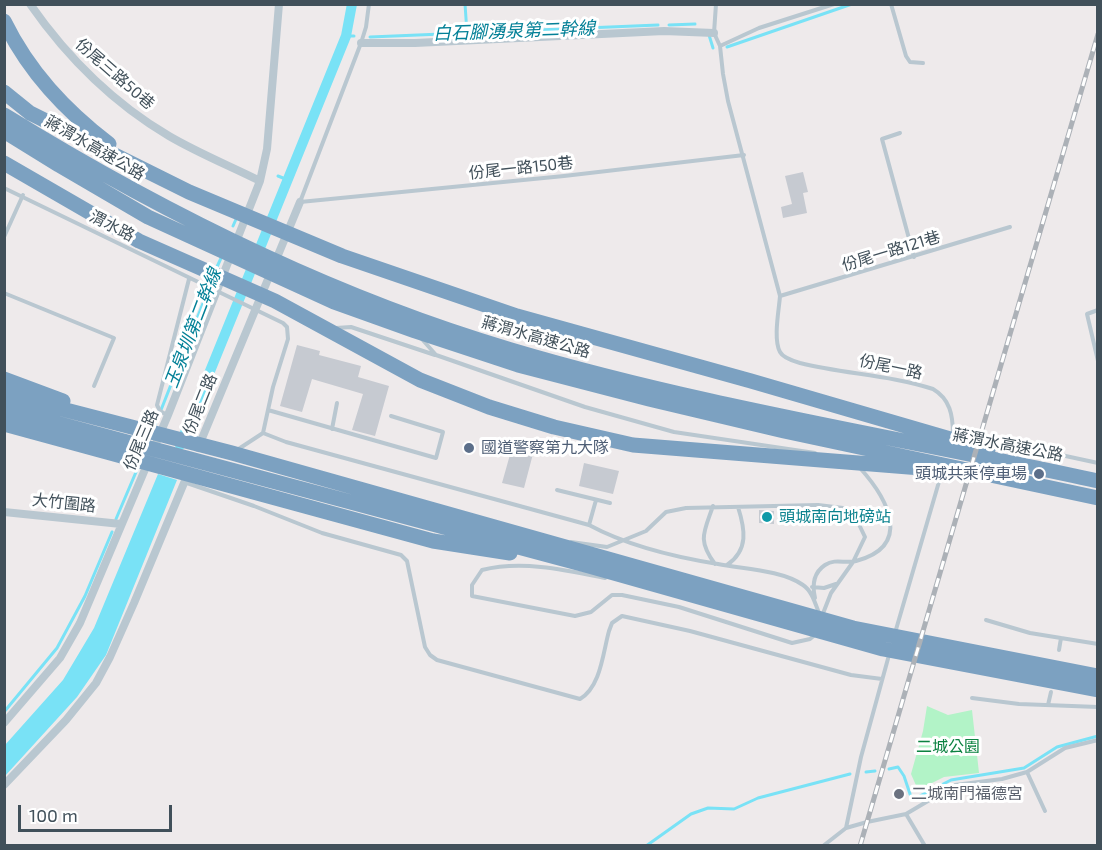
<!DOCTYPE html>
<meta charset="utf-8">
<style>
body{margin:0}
#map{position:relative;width:1102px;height:850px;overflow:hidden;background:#eeeaeb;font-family:"Exo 2",sans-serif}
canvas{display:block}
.frame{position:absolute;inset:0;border:6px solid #41505a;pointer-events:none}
.scale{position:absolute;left:18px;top:805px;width:154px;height:27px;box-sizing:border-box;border:3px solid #41505a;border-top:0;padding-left:8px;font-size:18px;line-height:21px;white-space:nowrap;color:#41505a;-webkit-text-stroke:4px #fff;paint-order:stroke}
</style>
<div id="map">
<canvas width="1102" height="850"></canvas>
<div class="frame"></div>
<div class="scale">100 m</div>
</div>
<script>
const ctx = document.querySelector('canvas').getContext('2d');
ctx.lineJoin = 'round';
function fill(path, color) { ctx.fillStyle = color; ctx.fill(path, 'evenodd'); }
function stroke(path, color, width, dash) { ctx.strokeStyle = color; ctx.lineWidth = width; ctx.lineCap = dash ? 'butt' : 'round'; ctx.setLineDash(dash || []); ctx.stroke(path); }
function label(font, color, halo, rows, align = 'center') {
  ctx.font = font + ' "Exo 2","Noto Sans TC",sans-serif'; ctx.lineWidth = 6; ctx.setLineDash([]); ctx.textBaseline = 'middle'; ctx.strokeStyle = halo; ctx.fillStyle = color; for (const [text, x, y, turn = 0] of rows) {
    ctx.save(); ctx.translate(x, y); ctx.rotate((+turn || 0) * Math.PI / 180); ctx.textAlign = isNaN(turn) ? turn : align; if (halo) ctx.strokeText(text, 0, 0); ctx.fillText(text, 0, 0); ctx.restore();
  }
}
const green = new Path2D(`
 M 927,706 L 948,715 L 972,710 L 979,773 L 944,777 L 918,790 L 911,774 L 923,731 Z`);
const water = new Path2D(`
 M 158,474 L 177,480 L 106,655 L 77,697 L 5,776 L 5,745 L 63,680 L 94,628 Z`);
const stream = new Path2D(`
 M 465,4 L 467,33
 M 669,25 L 695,24
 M 709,35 L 713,48
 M 346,36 L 354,36
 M 370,37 L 658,25
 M 727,47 L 852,4
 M 278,176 L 288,180
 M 233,226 L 237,217
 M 216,269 L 222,256
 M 161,410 L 213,278
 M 153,429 L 157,419
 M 116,519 L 139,465
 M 4,712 L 57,648 L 85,596 L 112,532
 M 889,769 L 898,767 L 904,776 L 912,800 L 951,780 L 1024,768 L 1057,747 L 1098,736
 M 866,772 L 875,771
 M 646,846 L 691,814 L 708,808 L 734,809 L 758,798 L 850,774`);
const canal = new Path2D(`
 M 180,445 L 346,36 L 352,4`);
const building = new Path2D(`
 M 803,172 L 808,192 L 803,193 L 807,213 L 783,218 L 781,207 L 792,204 L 785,176 Z
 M 297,345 L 320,351 L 319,355 L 361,366 L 358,377 L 389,386 L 375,436 L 352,430 L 363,394 L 312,379 L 302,412 L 280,406 Z
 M 513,444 L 534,450 L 524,488 L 502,483 Z
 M 584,463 L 619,471 L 613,494 L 579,486 Z
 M 759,510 L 774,511 L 774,524 L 759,523 Z`);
const lane = new Path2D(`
 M 369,4 L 366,27 L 361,43 L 300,202 L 564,176 L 744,155
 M 716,4 L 714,33 L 720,46 L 723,74 L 728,101 L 780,296 C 779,310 773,339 780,352 C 783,358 793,361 800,363 C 844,374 890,375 933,389 C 950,399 953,415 953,435
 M 891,4 L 906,56 L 910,62 L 923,63
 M 720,46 L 759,28 L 834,4
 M 900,133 L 882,139 L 914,257
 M 4,188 L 283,323 L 287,327 L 288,339 L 273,387 L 263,433
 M 4,237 L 23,195
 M 4,293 L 114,338 L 94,386
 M 780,296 L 1010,227
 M 1098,310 L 1087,314 L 1098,361
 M 336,328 L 351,327 L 435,355
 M 421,338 L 436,355 L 585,407 L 674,432 L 815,453
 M 268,410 L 436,458 L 443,432 L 391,416
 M 167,415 L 160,411 L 157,405 L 189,279
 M 332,429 L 337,403
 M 1010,444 L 1098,463
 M 237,450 L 263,433 L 286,442 L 589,525 C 628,546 674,557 718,564 C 743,569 782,570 803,585 C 812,591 815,603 819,613
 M 184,482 L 254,506 L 322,533 L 401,555 L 407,561 L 425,647 L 430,655 L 437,660 L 580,699 C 601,687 603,652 609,631 L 612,623 L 622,616 L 690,631 L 851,675 L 882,679
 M 557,490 L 610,503
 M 713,506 C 704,532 697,540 715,564
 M 589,525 L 596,500
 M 571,542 L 607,547 L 646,531 L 666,512 L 686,508 L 818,505 L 843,508 L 854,514 L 865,537 L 853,562 L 831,593 L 822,616
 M 727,565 C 749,550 745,529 738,507
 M 605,578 C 566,570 522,560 482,570 L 472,585 L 472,596 L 575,616 L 591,612 L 612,595 L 622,595 L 679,607 L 792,643 L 810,639 L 816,634
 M 812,587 L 824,588 L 836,584
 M 815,598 C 812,585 813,573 825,565 C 836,558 845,564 856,561 C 913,546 888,499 860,468
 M 986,620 L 1030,633 L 1098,644
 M 895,633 L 943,468
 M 1059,650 L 1061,638
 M 972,698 L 1019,704 L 1098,707
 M 1048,705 L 1051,692
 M 1027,772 L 1045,811
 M 906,814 L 925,846
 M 846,828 L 861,757 L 889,655
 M 823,846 L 846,828 L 867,822 L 906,814 L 955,785 L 1002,779 L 1027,772 L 1065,748 L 1098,740`);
const street = new Path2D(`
 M 30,4 C 67,57 113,103 169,136 C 198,153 230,166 260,181
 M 361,43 L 415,43 L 664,31 L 714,33
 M 198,448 L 300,202
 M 4,512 L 121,524
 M 4,723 L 60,658 L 80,623 L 168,415 L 260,181 L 267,149 L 279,4
 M 4,785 L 66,720 L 96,683 L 110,657 L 134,603 L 189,471`);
const highway = new Path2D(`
 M 4,21 C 29,72 65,110 109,144
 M 4,92 L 30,113 L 189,192 L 342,256 L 517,316 L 751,381 L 988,450
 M 4,115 C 163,213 332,297 511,350 C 703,407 902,438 1098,481
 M 4,131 L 59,165 L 148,217 L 334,302 L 415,331 L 518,365 L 649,399 L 784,431 L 1098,498
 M 4,163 L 139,241 L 275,301 L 420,380 L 489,407 L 554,427 L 633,445 L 921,468
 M 4,379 L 63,401
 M 4,394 L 232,453 L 853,628 L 1098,676
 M 4,409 L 589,566 L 883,649 L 1098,690
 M 4,424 L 433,541 L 510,553`);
const rail = new Path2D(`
 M 860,846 L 1098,34`);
const markers = [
 [469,448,6,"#5c6f8a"],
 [1039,474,6,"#5c6f8a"],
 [767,517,6,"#0f9aa8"],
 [899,794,6,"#6b7280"]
];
const streetNames = [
 ["份尾三路50巷",115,74,41],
 ["蔣渭水高速公路",95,148,30],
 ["份尾一路150巷",521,168,-6],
 ["渭水路",112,226,27],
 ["份尾一路121巷",891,251,-17],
 ["蔣渭水高速公路",536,337,16],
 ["份尾一路",891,367,12],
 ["份尾二路",200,404,-68],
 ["份尾三路",141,440,-67],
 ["蔣渭水高速公路",1008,445,11],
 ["大竹圍路",64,503,6]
];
const serviceNames = [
 ["國道警察第九大隊",481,448],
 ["頭城共乘停車場",1027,474,"right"]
];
const cultureNames = [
 ["頭城南向地磅站",779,517]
];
const parkNames = [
 ["二城公園",948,747]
];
const worshipNames = [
 ["二城南門福德宮",911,794]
];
const waterNames = [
 ["白石腳湧泉第二幹線",514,31,-2],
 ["玉泉圳第二幹線",193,328,-69]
];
fill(green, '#b2f3c7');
fill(water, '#79e2f6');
stroke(stream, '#79e2f6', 3);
stroke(canal, '#79e2f6', 10);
fill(building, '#c6cad1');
stroke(lane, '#b9c7d0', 4);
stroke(street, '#b9c7d0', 8);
stroke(highway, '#7ca1c1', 15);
stroke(rail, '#acb1b7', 5);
stroke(rail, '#fff', 3, [9]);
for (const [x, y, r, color] of markers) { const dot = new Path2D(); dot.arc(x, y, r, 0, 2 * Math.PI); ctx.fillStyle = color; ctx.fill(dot); stroke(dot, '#fff', 2); }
label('16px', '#41505a', '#fff', streetNames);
label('16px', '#4e5e75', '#fff', serviceNames, 'left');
label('16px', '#0d838f', '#fff', cultureNames, 'left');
label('16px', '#0c8241', '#fff', parkNames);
label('16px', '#5b616d', '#fff', worshipNames, 'left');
label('italic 18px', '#038097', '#fff', waterNames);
</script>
